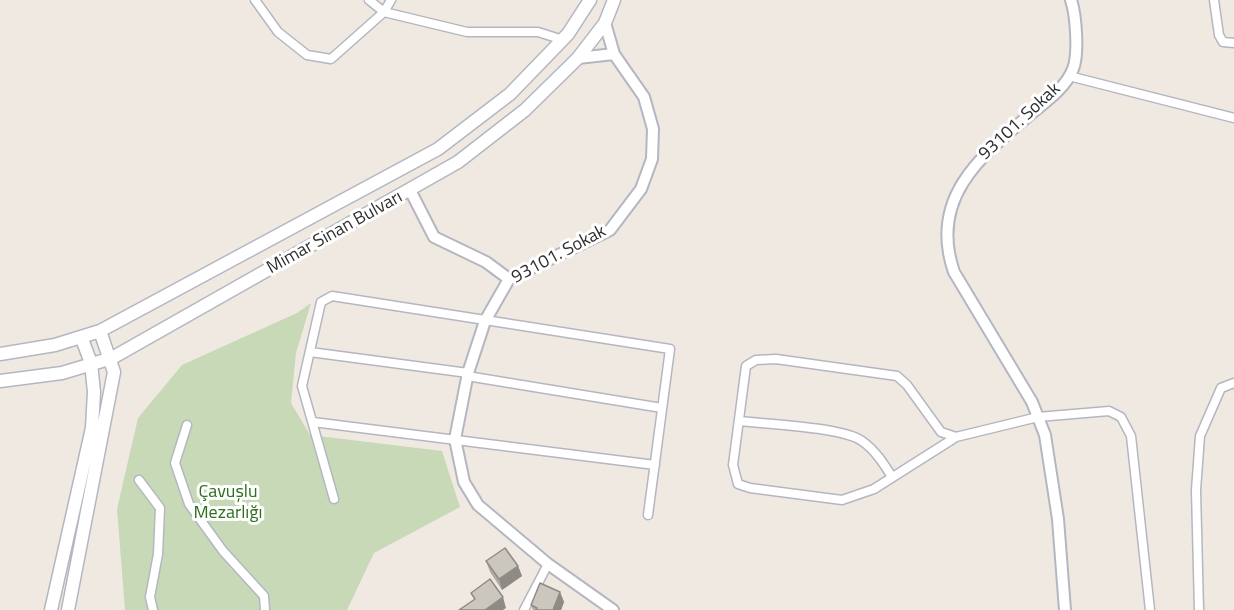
<!DOCTYPE html>
<meta charset="utf-8">
<style>
body{margin:0}
canvas{display:block;background:#efe9e1}
</style>
<canvas width="1234" height="610"></canvas>
<script>
const ctx = document.querySelector('canvas').getContext('2d');
ctx.lineJoin = 'round';
function fill(path, color) { ctx.fillStyle = color; ctx.fill(path, 'evenodd'); }
function stroke(path, color, width, dash) { ctx.strokeStyle = color; ctx.lineWidth = width; ctx.lineCap = dash ? 'butt' : 'round'; ctx.setLineDash(dash || []); ctx.stroke(path); }
function label(font, color, halo, rows, align = 'center') {
  ctx.font = font + ' "Titillium Web",sans-serif'; ctx.lineWidth = 6; ctx.setLineDash([]); ctx.textBaseline = 'middle'; ctx.strokeStyle = halo; ctx.fillStyle = color; for (const [text, x, y, turn = 0] of rows) {
    ctx.save(); ctx.translate(x, y); ctx.rotate((+turn || 0) * Math.PI / 180); ctx.textAlign = isNaN(turn) ? turn : align; if (halo) ctx.strokeText(text, 0, 0); ctx.fillText(text, 0, 0); ctx.restore();
  }
}
const cemetery = new Path2D(`
 M 311,303 L 296,353 L 291,403 L 310,435 L 442,451 L 460,507 L 374,553 L 347,610 L 125,610 L 117,509 L 138,418 L 182,365 L 297,313 Z`);
const minor = new Path2D(`
 M 255,0 L 278,32 L 307,55 L 331,59 L 384,12 L 391,0
 M 369,0 L 384,12 L 467,32 L 538,32 L 563,40
 M 1214,0 L 1219,35 L 1223,42 L 1234,43
 M 1069,76 L 1234,118
 M 310,352 L 468,373
 M 467,376 L 662,408
 M 739,421 C 766,424 842,427 862,441 C 875,450 884,464 892,477
 M 313,422 L 655,465
 M 187,425 L 175,463 L 189,504 L 223,551 L 264,596 L 265,610
 M 956,437 L 941,432 L 907,385 L 897,376 L 776,359 L 756,360 L 746,366 L 733,465 L 738,484 L 750,488 L 842,500 L 874,489 L 956,437 L 1038,417 L 1109,411 L 1121,417 L 1131,436 L 1150,610
 M 139,480 L 160,508 L 158,554 L 150,597 L 153,610
 M 334,499 L 302,386 L 321,302 L 332,296 L 670,349 L 648,515
 M 524,610 L 548,564
 M 1199,610 L 1196,490 L 1200,436 L 1221,388 L 1234,383`);
const tertiary = new Path2D(`
 M 605,23 L 614,54 L 644,97 L 653,129 L 652,159 L 641,189 L 610,230 L 509,279 L 485,321 L 468,373 L 455,439 L 464,482 L 478,505 L 548,564 L 613,610
 M 578,58 L 614,54
 M 410,190 L 434,237 L 486,262 L 509,279
 M 1065,610 L 1058,519 L 1045,435 L 1032,402 L 954,272 C 928,197 982,155 1033,112 C 1048,100 1066,87 1073,69 C 1079,54 1076,15 1071,0`);
const secondary = new Path2D(`
 M 0,354 L 55,345 L 100,331 L 438,149 L 510,94 L 568,34 L 590,0
 M 0,381 L 62,373 L 112,358 L 458,162 L 525,110 L 578,58 L 605,23 L 614,0
 M 51,610 L 92,428 L 94,392 L 91,363 L 82,339
 M 68,610 L 114,372 L 100,331`);
const wall = new Path2D(`
 M 486,561 L 518,566 L 522,576 L 502,590 L 490,572 Z
 M 560,592 L 564,602 L 561,610 L 533,610 L 531,605 Z`);
const shadedWall = new Path2D(`
 M 518,566 L 522,576 L 502,590 L 499,579 Z
 M 560,592 L 564,602 L 561,610 L 553,610 Z
 M 503,597 L 506,608 L 503,610 L 485,610 Z`);
const building = new Path2D(`
 M 505,548 L 518,566 L 499,579 L 486,561 Z
 M 490,579 L 503,597 L 485,610 L 459,610 L 475,599 L 471,593 Z
 M 540,583 L 560,592 L 553,610 L 536,610 L 537,608 L 531,605 Z`);
const streetNames = [
 ["93101. Sokak",1020,122,-43],
 ["Mimar Sinan Bulvarı",335,233,-29],
 ["93101. Sokak",559,255,-28]
];
const parkNames = [
 ["Çavuşlu",228,493],
 ["Mezarlığı",228,514]
];
fill(cemetery, '#c8d9b8');
stroke(minor, '#b4b7c1', 11);
stroke(tertiary, '#b4b7c1', 14);
stroke(secondary, '#b4b7c1', 15);
stroke(minor, '#fff', 8);
stroke(tertiary, '#fff', 10);
stroke(secondary, '#fff', 12);
fill(wall, '#afaba4');
fill(shadedWall, '#8e8b86');
fill(building, '#cbc7bf');
stroke(building, '#8e8b86', 1.5);
label('18px', '#2e2e2e', '#fff', streetNames);
label('18px', '#2c6e1b', '#fff', parkNames);
</script>
